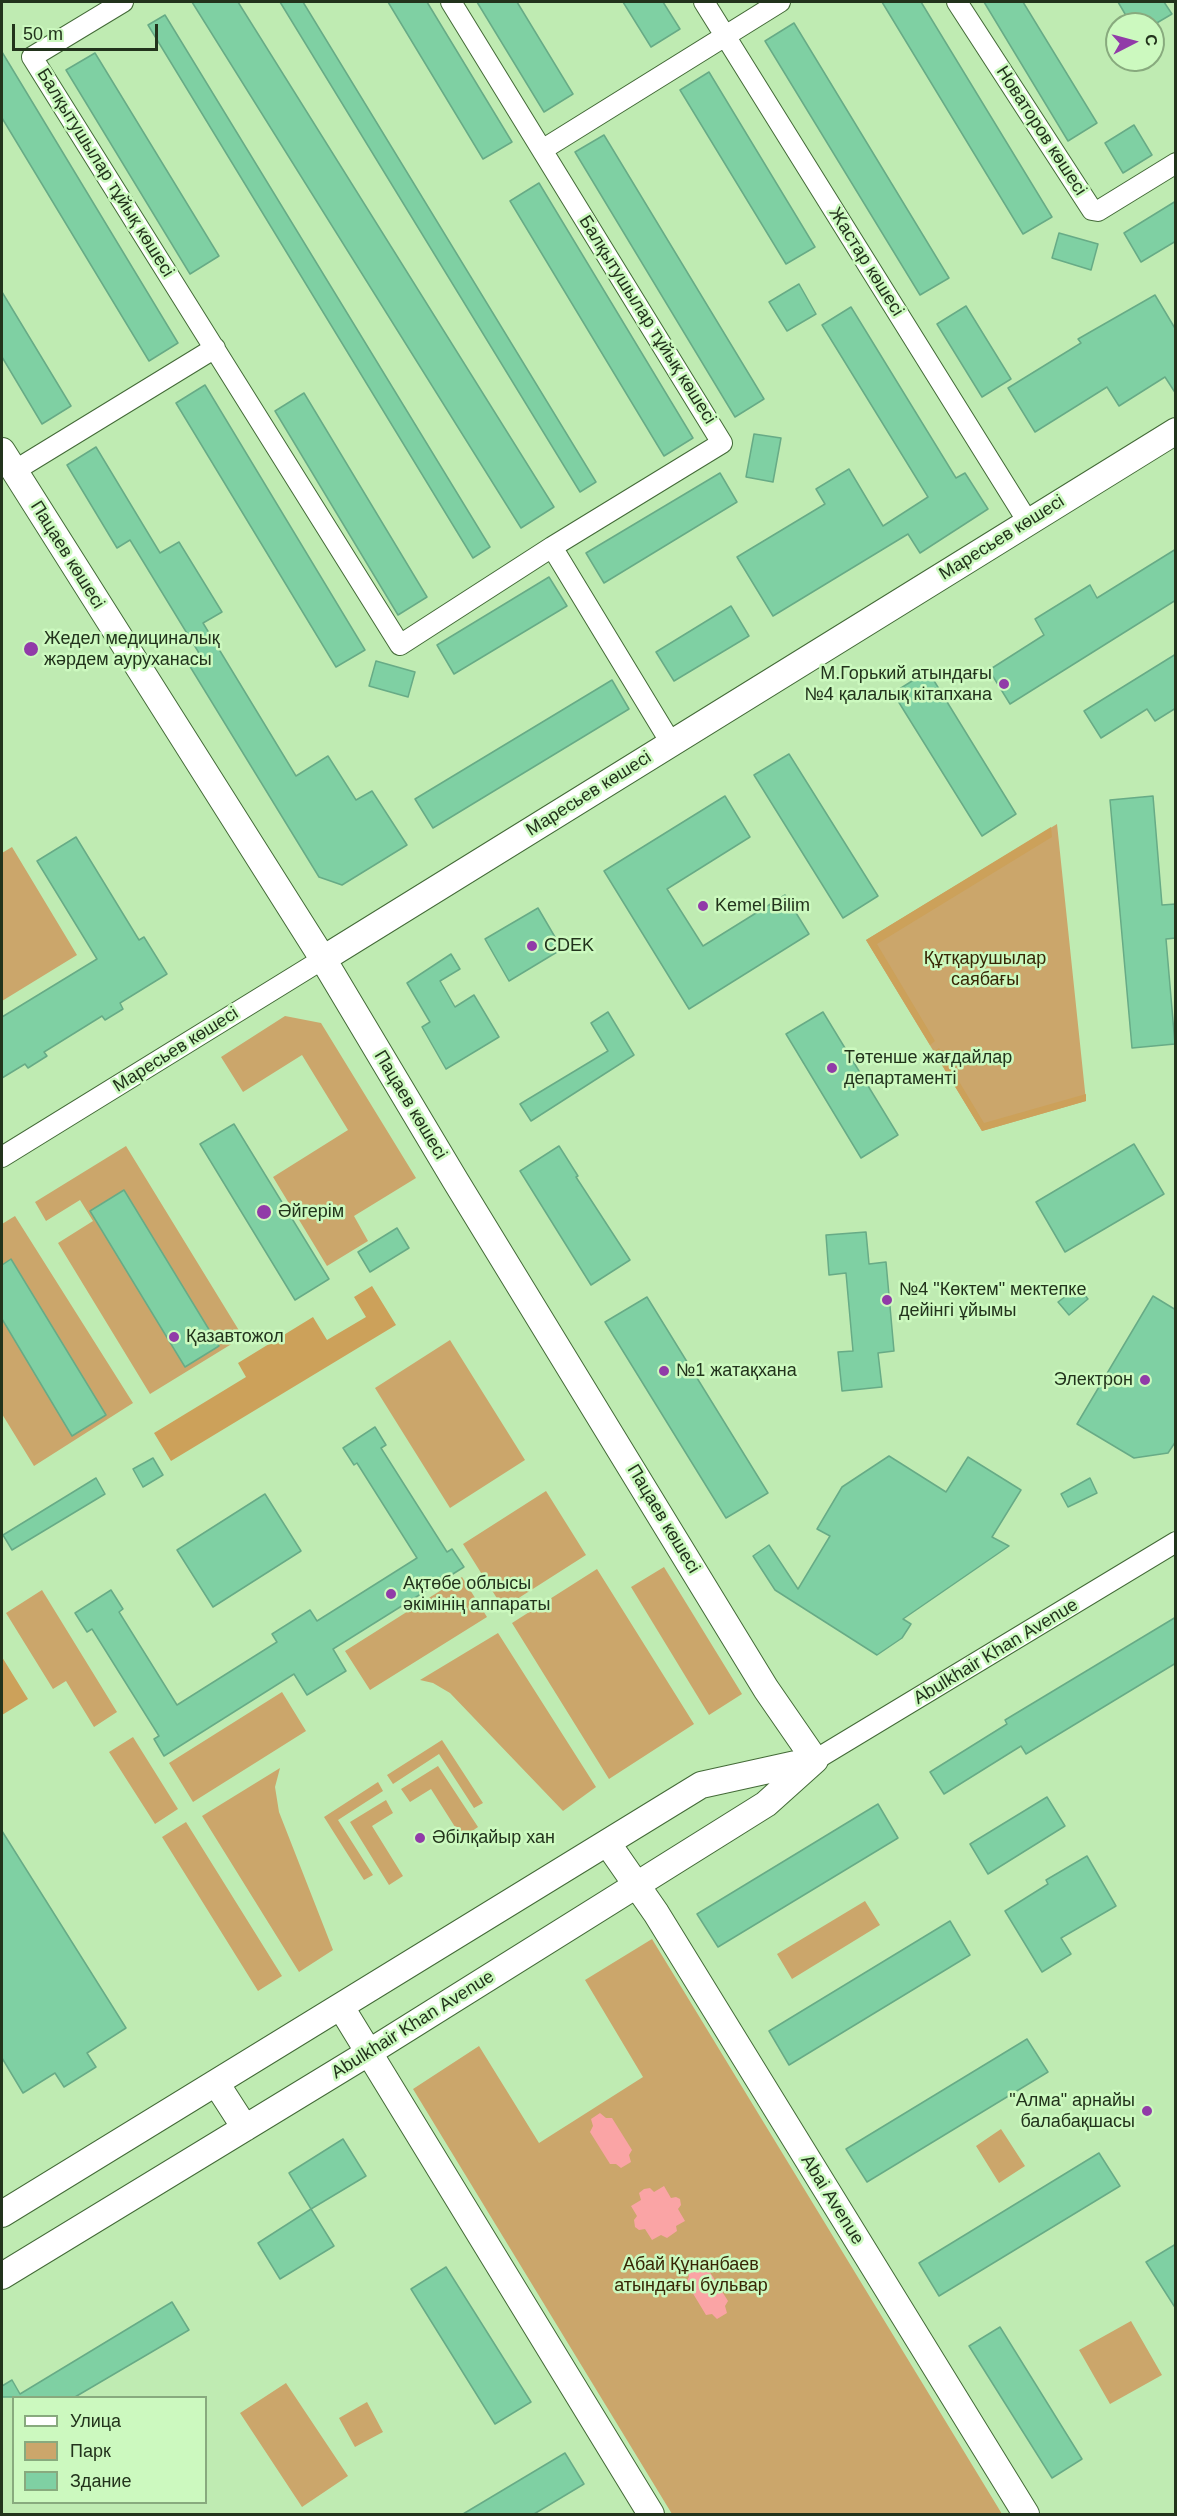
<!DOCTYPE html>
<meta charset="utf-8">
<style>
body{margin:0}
#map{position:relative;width:1177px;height:2516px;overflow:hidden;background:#bfebb2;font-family:Arial,sans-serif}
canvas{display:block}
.frame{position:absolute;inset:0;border:3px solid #22331c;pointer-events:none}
.legend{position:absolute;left:12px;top:2396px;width:195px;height:108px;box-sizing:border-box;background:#ccf9bf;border:2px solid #88aa7e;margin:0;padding:8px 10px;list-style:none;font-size:18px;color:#22331c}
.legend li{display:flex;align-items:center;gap:12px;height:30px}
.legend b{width:30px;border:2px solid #88aa7e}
.north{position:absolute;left:1105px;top:12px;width:60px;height:60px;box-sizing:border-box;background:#ccf9bf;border:2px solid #88aa7e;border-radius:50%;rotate:84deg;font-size:16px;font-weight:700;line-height:24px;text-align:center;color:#22331c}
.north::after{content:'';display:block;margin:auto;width:21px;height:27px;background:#913ba8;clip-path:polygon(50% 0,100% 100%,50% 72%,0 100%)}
.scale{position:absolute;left:12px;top:24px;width:146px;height:27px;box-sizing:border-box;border:3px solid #22331c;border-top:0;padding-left:8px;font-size:18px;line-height:21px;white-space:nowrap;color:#22331c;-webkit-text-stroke:4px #ccf9bf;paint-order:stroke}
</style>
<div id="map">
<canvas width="1177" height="2516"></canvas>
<div class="frame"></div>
<ul class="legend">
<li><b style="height:8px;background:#fff"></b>Улица</li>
<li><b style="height:16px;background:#cba66b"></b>Парк</li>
<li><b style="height:16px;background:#7fd0a3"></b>Здание</li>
</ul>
<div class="north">С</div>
<div class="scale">50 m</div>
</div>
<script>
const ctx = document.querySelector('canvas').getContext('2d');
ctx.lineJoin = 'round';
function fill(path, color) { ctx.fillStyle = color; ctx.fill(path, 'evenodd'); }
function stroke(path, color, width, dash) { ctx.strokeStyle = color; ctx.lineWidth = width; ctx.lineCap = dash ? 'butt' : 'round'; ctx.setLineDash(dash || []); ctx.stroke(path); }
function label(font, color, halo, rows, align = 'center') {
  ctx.font = font + ' Arial,sans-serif'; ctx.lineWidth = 5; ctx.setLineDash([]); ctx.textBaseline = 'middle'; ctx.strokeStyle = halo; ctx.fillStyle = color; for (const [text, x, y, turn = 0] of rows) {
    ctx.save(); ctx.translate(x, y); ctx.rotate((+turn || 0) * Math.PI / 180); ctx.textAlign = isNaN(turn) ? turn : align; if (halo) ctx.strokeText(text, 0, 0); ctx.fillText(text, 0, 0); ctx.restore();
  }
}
const green = new Path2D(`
 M 1057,824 L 1086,1101 L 982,1131 L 866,940 Z
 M 12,847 L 77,955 L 2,1001 L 2,853 Z
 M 285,1016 L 321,1023 L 416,1178 L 354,1216 L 368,1241 L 327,1266 L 273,1177 L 348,1130 L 302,1055 L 243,1092 L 221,1057 Z
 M 126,1146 L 243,1337 L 150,1394 L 58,1243 L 93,1221 L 80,1200 L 46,1221 L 35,1202 Z
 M 15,1216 L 133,1403 L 34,1466 L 2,1414 L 2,1224 Z
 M 450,1340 L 525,1460 L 450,1508 L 375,1388 Z
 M 546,1491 L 586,1555 L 503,1608 L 463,1544 Z
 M 664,1567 L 742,1694 L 709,1715 L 631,1587 Z
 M 597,1569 L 694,1724 L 609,1779 L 512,1623 Z
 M 462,1577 L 487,1617 L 370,1690 L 345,1651 Z
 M 42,1590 L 117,1712 L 94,1727 L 66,1681 L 53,1689 L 6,1613 Z
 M 498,1633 L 596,1787 L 563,1811 L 450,1693 L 433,1683 L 420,1680 Z
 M 282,1692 L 306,1731 L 193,1802 L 169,1763 Z
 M 133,1737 L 178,1809 L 155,1824 L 109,1752 Z
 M 442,1740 L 483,1803 L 474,1808 L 439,1754 L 393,1784 L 387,1775 Z
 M 438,1766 L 478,1827 L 462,1838 L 431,1789 L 410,1802 L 401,1789 Z
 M 280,1768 L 275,1787 L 279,1812 L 333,1950 L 299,1972 L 202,1816 Z
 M 378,1782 L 383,1791 L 338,1820 L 373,1875 L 364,1880 L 324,1817 Z
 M 386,1800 L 393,1813 L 372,1826 L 403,1876 L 389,1885 L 350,1822 Z
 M 186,1822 L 282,1976 L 258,1991 L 162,1837 Z
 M 865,1901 L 880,1925 L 792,1979 L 777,1954 Z
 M 652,1939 L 1002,2514 L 672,2514 L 413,2089 L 479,2046 L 539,2143 L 643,2077 L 585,1980 Z
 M 1001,2129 L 1025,2166 L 999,2183 L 976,2146 Z
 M 1131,2321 L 1162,2375 L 1110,2404 L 1079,2350 Z
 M 286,2383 L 348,2476 L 302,2507 L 240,2413 Z
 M 367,2402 L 383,2432 L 355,2447 L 339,2418 Z`);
const forest = new Path2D(`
 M 1051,827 L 1052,837 L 877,944 L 935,1041 L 930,1045 L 866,940 Z
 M 939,1048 L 984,1123 L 1086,1094 L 1086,1101 L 982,1131 L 934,1052 Z
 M 372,1286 L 396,1325 L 171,1461 L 154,1433 L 246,1377 L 238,1363 L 313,1317 L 327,1340 L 366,1317 L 354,1297 Z
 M 2,1657 L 28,1699 L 2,1715 Z`);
const water = new Path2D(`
 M 600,2113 L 606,2118 L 612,2118 L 632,2150 L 629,2155 L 631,2162 L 621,2168 L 616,2164 L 610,2164 L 590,2132 L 593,2126 L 591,2119 Z
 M 664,2186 L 671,2198 L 676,2197 L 680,2199 L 681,2205 L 678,2209 L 685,2221 L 676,2226 L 677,2231 L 667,2238 L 661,2235 L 652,2240 L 645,2229 L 639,2230 L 635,2227 L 634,2220 L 637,2216 L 631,2206 L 641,2200 L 639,2193 L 644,2189 L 650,2188 L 654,2192 Z
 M 696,2264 L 702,2268 L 708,2269 L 728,2301 L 725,2306 L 727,2313 L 717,2319 L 712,2314 L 706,2315 L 686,2282 L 689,2277 L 687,2270 Z`);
const building = new Path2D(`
 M 192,2 L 238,2 L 554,507 L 521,528 Z
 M 280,2 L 303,2 L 596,482 L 580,492 Z
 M 388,2 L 427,2 L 512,142 L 483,159 Z
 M 477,2 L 517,2 L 573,94 L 544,112 Z
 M 623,2 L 663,2 L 680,29 L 651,47 Z
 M 882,2 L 921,2 L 1052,217 L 1023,234 Z
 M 984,2 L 1023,2 L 1097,123 L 1068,141 Z
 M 1118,2 L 1164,2 L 1172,14 L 1155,24 L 1131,24 Z
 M 165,15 L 490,547 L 473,558 L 148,25 Z
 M 794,23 L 949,278 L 920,295 L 765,41 Z
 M 2,52 L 178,343 L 149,361 L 2,118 Z
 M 95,53 L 219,256 L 190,274 L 66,70 Z
 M 709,72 L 815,247 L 786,264 L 680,90 Z
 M 1134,125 L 1152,155 L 1123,173 L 1105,143 Z
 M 604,135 L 764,399 L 735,417 L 575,152 Z
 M 539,183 L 693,438 L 664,456 L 510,201 Z
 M 1176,201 L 1176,241 L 1141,262 L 1124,233 Z
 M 1059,233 L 1098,244 L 1091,270 L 1052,258 Z
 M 799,284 L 816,314 L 787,331 L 769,302 Z
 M 2,292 L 71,406 L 42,424 L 2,357 Z
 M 1155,295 L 1176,330 L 1176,394 L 1165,377 L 1119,406 L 1107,387 L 1035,432 L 1008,388 L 1081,343 L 1078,339 Z
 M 966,306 L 1011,379 L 982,397 L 937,324 Z
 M 851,307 L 956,478 L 965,473 L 988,509 L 920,553 L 908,534 L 773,616 L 737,557 L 825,504 L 816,489 L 849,469 L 883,526 L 928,497 L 822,325 Z
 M 205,385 L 365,650 L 336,667 L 176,403 Z
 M 304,393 L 427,597 L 398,615 L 275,411 Z
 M 754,434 L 781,438 L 773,482 L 746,477 Z
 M 96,447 L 160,553 L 179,542 L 222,612 L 203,623 L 296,776 L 328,756 L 356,800 L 372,791 L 407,845 L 342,885 L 319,877 L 186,660 L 199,653 L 130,540 L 117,548 L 67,465 Z
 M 720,473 L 737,502 L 604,583 L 586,553 Z
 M 1176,549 L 1176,600 L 1010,704 L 989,670 L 1044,635 L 1035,619 L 1090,585 L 1097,598 Z
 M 549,577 L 567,606 L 454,674 L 437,645 Z
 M 731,606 L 749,636 L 674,681 L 656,652 Z
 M 1176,654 L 1176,708 L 1155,721 L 1147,709 L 1101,738 L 1084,711 Z
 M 376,661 L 415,672 L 408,697 L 369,686 Z
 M 928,671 L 1016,814 L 982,836 L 893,693 Z
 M 612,680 L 629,709 L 433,828 L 415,799 Z
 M 789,754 L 878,896 L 843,918 L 754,775 Z
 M 725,796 L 750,837 L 667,889 L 703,946 L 785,895 L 809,934 L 689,1009 L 604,871 Z
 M 1153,796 L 1162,905 L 1176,904 L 1176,938 L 1166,939 L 1175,1044 L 1132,1048 L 1110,800 Z
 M 76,837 L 139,940 L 144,937 L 167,974 L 120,1003 L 123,1009 L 105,1020 L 102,1016 L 44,1052 L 47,1056 L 28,1068 L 25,1064 L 2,1078 L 2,1017 L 97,959 L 37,861 Z
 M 538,908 L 562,949 L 509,981 L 485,939 Z
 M 451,954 L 460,969 L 440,981 L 455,1007 L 474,995 L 499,1037 L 446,1069 L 422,1027 L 430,1022 L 407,983 Z
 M 608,1012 L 634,1055 L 531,1121 L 520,1104 L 608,1051 L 591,1023 Z
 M 823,1012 L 898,1135 L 861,1158 L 786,1034 Z
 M 234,1124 L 329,1279 L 295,1300 L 200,1144 Z
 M 1134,1144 L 1164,1194 L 1065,1252 L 1036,1202 Z
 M 559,1146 L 578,1176 L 576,1177 L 630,1260 L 591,1285 L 520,1171 Z
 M 124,1190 L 219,1346 L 185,1367 L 90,1211 Z
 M 397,1228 L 409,1248 L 370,1272 L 358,1252 Z
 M 866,1232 L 869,1264 L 886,1262 L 894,1351 L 878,1353 L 882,1387 L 842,1391 L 838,1352 L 853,1351 L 846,1273 L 829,1275 L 826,1235 Z
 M 11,1259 L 106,1415 L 72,1436 L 2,1319 L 2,1265 Z
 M 1078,1287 L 1088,1299 L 1069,1315 L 1058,1302 Z
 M 1153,1296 L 1176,1310 L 1176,1441 L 1168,1453 L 1134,1458 L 1077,1424 Z
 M 647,1297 L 768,1493 L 726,1518 L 605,1322 Z
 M 375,1427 L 386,1445 L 381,1448 L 447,1552 L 452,1549 L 464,1567 L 333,1649 L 346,1671 L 307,1695 L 294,1674 L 164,1756 L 154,1739 L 159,1736 L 92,1629 L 87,1632 L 75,1613 L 111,1590 L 123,1609 L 119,1612 L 177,1705 L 277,1642 L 272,1634 L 310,1610 L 317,1621 L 417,1558 L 357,1463 L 354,1465 L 343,1448 Z
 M 889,1456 L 946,1492 L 968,1457 L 1021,1490 L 992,1537 L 1009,1546 L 903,1619 L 911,1624 L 902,1638 L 877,1655 L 775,1590 L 753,1556 L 769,1545 L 798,1589 L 830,1536 L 817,1529 L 842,1487 Z
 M 153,1458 L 163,1475 L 143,1487 L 133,1469 Z
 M 96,1478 L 105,1494 L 12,1550 L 3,1535 Z
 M 1090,1478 L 1097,1493 L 1068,1507 L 1061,1494 Z
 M 265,1494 L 301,1551 L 213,1607 L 177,1550 Z
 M 1176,1617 L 1176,1663 L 1026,1754 L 1021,1746 L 944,1794 L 930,1772 L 1007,1724 L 1005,1720 Z
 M 1047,1797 L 1065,1826 L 988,1874 L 970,1844 Z
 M 878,1804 L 898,1838 L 718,1947 L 697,1914 Z
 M 2,1831 L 126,2028 L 87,2053 L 96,2067 L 64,2087 L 55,2073 L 23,2093 L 2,2058 Z
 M 1087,1856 L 1116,1906 L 1061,1938 L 1071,1954 L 1042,1972 L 1005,1911 L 1048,1884 L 1046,1880 Z
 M 950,1921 L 970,1955 L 789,2065 L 769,2031 Z
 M 1027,2039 L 1048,2072 L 867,2182 L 846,2149 Z
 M 343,2139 L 366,2176 L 311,2209 L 289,2173 Z
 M 1099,2153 L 1120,2186 L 939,2296 L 919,2263 Z
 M 311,2209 L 334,2246 L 280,2279 L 258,2243 Z
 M 1176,2244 L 1176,2309 L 1146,2262 Z
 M 446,2267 L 531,2402 L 495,2424 L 411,2289 Z
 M 172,2302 L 189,2330 L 75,2397 L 2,2397 L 2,2386 L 12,2380 L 20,2394 Z
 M 1000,2327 L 1082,2459 L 1052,2478 L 969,2346 Z
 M 565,2453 L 584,2484 L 534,2514 L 463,2514 Z`);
const minor = new Path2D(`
 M 123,2 L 32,57 L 400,645 L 552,547 L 722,443 L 451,2
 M 704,2 L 1028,522
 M 957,2 L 1092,210 L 1098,211 L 1176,163
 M 542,150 L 780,2
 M 14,471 L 215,348
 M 552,547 L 671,743
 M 2,1157 L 323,959
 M 815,1760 L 1176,1542`);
const major = new Path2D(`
 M 2,451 L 323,959 L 455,1180 L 766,1689 L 815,1760
 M 323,959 L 1176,431
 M 608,1844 L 656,1913 L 1026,2514
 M 341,2007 L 651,2514
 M 216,2083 L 245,2128
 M 2,2214 L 701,1785 L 814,1760
 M 2,2276 L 368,2053 L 766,1804 L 815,1760`);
const markers = [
 [31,649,8,"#913ba8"],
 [1004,684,6,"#913ba8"],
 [703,906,6,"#913ba8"],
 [532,946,6,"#913ba8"],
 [832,1068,6,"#913ba8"],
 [264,1212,8,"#913ba8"],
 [887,1300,6,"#913ba8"],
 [174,1337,6,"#913ba8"],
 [664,1371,6,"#913ba8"],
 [1145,1380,6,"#913ba8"],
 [391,1594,6,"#913ba8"],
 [420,1838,6,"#913ba8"],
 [1147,2111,6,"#913ba8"]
];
const streetNames = [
 ["Новаторов көшесі",1041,131,57],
 ["Балқытушылар тұйық көшесі",105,173,58],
 ["Жастар көшесі",866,262,58],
 ["Балқытушылар тұйық көшесі",647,320,58],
 ["Маресьев көшесі",1002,538,-32],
 ["Пацаев көшесі",67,555,58],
 ["Маресьев көшесі",589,794,-32],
 ["Маресьев көшесі",176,1050,-32],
 ["Пацаев көшесі",410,1105,59],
 ["Пацаев көшесі",663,1519,59],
 ["Abulkhair Khan Avenue",996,1652,-31],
 ["Abulkhair Khan Avenue",413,2025,-32],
 ["Abai Avenue",832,2200,58]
];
const poiNames = [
 ["Жедел медициналық",44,639],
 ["жәрдем ауруханасы",44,660],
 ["М.Горький атындағы",992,674,"right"],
 ["№4 қалалық кітапхана",992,695,"right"],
 ["Kemel Bilim",715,906],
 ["CDEK",544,946],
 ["Төтенше жағдайлар",844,1058],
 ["департаменті",844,1079],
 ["Әйгерім",278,1212],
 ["№4 \"Көктем\" мектепке",899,1290],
 ["дейінгі ұйымы",899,1311],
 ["Қазавтожол",186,1337],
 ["№1 жатақхана",676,1371],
 ["Электрон",1133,1380,"right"],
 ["Ақтөбе облысы",403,1584],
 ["әкімінің аппараты",403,1605],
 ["Әбілқайыр хан",432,1838],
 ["\"Алма\" арнайы",1135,2101,"right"],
 ["балабақшасы",1135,2122,"right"]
];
const parkNames = [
 ["Құтқарушылар",985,959],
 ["саябағы",985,980],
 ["Абай Құнанбаев",691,2265],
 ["атындағы бульвар",691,2286]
];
fill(green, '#cba66b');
fill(forest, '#cca15a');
fill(water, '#faa4a5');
fill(building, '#7fd0a3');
stroke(building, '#67ab86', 1.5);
stroke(minor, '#436a37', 22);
stroke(major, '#436a37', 28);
stroke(minor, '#fff', 20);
stroke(major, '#fff', 26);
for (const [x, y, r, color] of markers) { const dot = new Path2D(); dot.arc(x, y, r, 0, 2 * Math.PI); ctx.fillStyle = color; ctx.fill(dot); stroke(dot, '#ccf9bf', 2); }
label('18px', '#22331c', '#ccf9bf', streetNames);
label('18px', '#22331c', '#ccf9bf', poiNames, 'left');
label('18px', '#372605', '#ccf9bf', parkNames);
</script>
